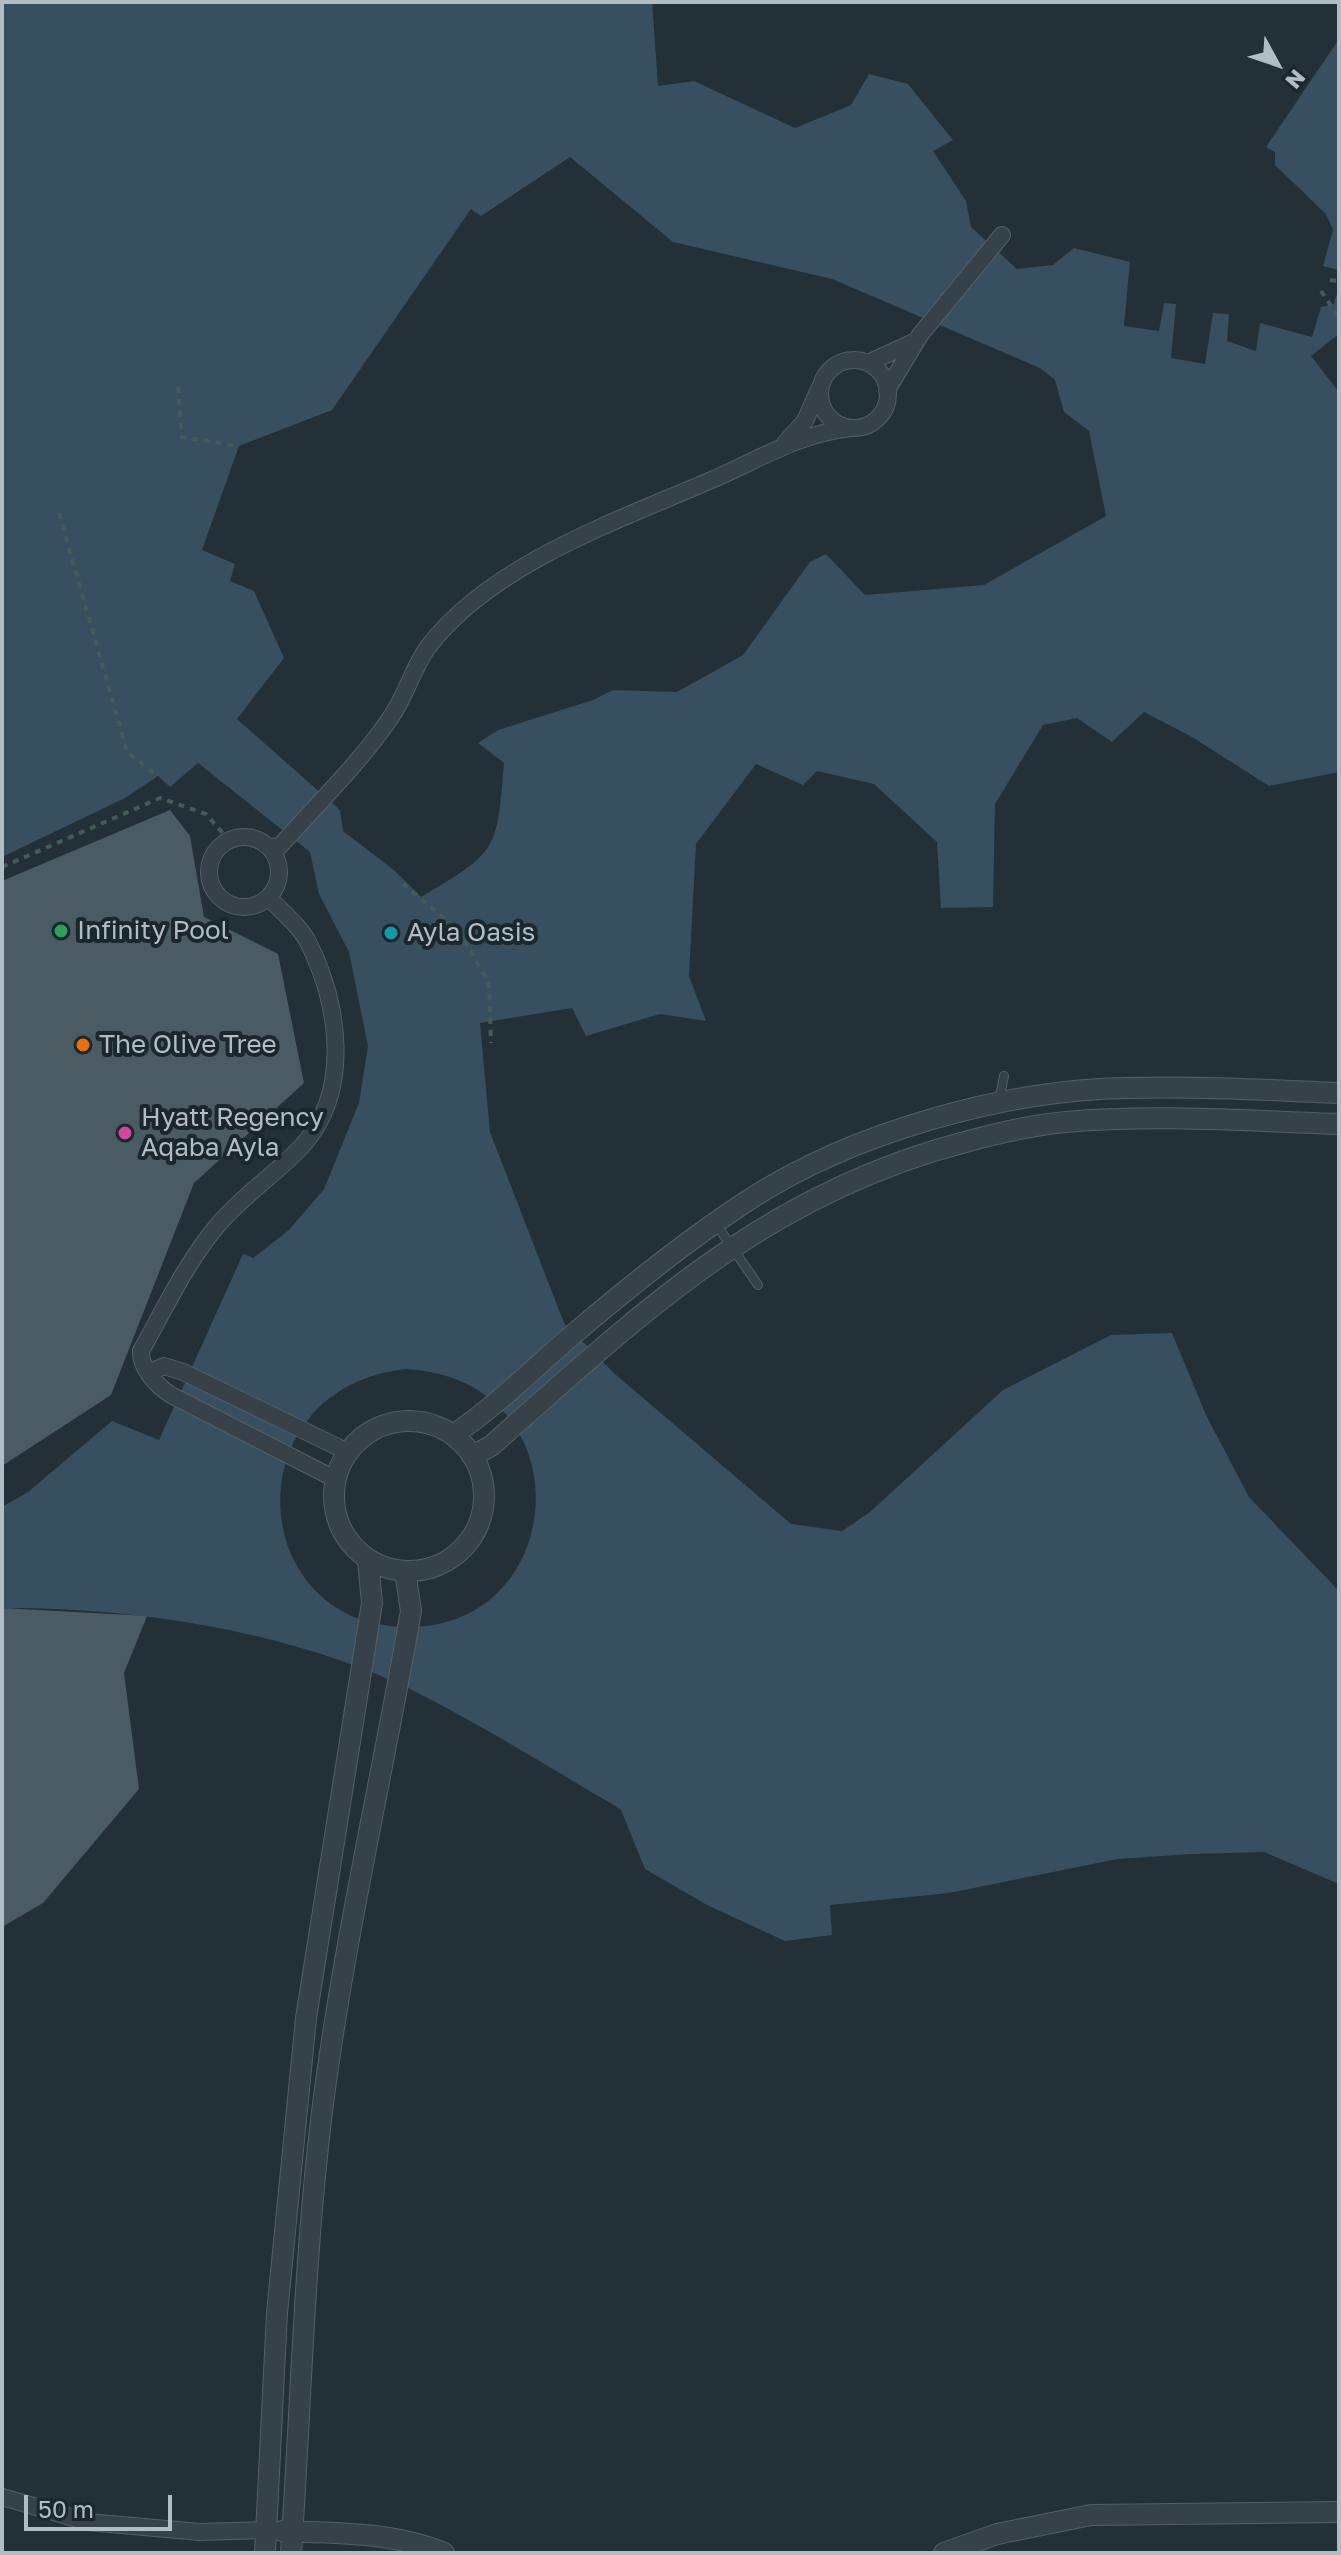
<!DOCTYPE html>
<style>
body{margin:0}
#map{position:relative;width:1341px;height:2555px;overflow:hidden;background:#233038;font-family:"Golos Text",sans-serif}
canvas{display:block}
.frame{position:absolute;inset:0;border:4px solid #b1bdc5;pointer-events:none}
.north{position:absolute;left:1237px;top:24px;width:80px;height:80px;-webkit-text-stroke:6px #1b262d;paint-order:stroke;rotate:130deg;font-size:22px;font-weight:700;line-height:32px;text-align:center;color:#b1bdc5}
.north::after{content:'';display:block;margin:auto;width:28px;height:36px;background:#b1bdc5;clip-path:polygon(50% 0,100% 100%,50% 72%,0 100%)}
.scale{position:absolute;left:24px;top:2495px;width:148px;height:36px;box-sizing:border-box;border:4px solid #b1bdc5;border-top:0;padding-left:10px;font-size:24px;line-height:28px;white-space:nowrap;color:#b1bdc5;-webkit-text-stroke:6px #1b262d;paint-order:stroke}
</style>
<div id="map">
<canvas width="1341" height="2555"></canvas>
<div class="frame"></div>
<div class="north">N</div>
<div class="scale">50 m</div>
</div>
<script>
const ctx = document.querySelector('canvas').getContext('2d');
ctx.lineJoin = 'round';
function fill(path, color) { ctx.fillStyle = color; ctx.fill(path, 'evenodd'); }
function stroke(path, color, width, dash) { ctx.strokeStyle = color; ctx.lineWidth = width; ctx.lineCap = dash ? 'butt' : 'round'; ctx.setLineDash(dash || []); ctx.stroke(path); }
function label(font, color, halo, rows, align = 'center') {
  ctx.font = font + ' "Golos Text",sans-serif'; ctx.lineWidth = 8; ctx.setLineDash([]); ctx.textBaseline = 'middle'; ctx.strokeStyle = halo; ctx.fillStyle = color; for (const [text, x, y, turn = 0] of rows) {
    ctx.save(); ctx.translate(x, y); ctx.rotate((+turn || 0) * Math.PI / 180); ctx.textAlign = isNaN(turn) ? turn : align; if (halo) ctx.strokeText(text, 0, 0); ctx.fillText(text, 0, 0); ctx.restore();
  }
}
const water = new Path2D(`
 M 2,2 L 652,2 L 658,86 L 694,81 L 795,128 L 851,105 L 869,74 L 908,84 L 953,140 L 933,151 L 966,201 L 971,227 L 1017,269 L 1053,265 L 1074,248 L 1130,262 L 1124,326 L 1159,331 L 1164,303 L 1176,304 L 1171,358 L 1205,364 L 1213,313 L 1229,314 L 1227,341 L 1256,351 L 1260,323 L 1312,337 L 1321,307 L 1334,304 L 1339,286 L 1339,334 L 1311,356 L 1339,392 L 1339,772 L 1269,786 L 1192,737 L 1144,712 L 1112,742 L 1077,718 L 1043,725 L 995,804 L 993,907 L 941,908 L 937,842 L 874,784 L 817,771 L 803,785 L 756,764 L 696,844 L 689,976 L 706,1021 L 660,1014 L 586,1036 L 572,1008 L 480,1023 L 490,1132 L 564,1323 L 615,1374 L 791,1524 L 842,1531 L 870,1512 L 1003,1390 L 1111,1335 L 1172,1333 L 1206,1415 L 1249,1497 L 1339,1591 L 1339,1884 L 1264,1852 L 1192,1854 L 1118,1859 L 949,1893 L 830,1905 L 832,1935 L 785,1941 L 707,1905 L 645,1869 L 621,1810 L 612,1804 C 547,1766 483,1726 416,1692 C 296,1632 136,1607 2,1608 L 2,1507 L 28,1492 L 112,1421 L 159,1440 L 243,1254 L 253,1258 L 289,1230 L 324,1189 L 359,1103 L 368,1046 L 349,952 L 319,894 L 310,852 L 198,763 L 170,787 L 158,776 L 125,798 L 2,857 ZM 570,157 L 673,242 L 832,279 L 1040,368 L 1055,380 L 1064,412 L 1089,431 L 1106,516 L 984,585 L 865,595 L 826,554 L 810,562 L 743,655 L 677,692 L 613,690 L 593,700 L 498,730 L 478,743 L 504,763 C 497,852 497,852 421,897 L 395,871 L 343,831 L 340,810 L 237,719 L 284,658 L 254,591 L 230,581 L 235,564 L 202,550 L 239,446 L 332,410 L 471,209 L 481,216 ZM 406,1369 C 587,1379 571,1629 407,1627 C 245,1626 232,1388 406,1369 Z
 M 1339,39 L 1339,270 L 1323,266 L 1333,230 L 1326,214 L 1275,165 L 1275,152 L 1266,147 Z`);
const building = new Path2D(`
 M 170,810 L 190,836 L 204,917 L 278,954 L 304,1083 L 194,1183 L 111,1395 L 2,1466 L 2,881 Z
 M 2,1608 L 147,1616 L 124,1673 L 139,1789 L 43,1903 L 2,1927 Z`);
const path = new Path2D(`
 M 1330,280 L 1339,281
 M 1321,291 L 1339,318
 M 178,387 L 182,437 L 239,446
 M 59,513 L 127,752 L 158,776
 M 2,867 L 160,798 L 206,814 L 228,839
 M 403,884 L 459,931 L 489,983 L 491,1043`);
const service = new Path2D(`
 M 999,1101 L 1004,1076
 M 716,1224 L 758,1285`);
const minor = new Path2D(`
 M820 394a34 34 0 1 1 68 0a34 34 0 1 1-68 0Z
 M 868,363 L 916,341
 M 887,390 L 920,335 L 1002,235
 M 785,443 L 805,421 L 819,389
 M209 872a35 35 0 1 1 70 0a35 35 0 1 1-70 0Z
 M 269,847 L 280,846 C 317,804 360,763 391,717 C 406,695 413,668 428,647 C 491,564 617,521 709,481 C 756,461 798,434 850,428
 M 269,898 C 282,912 301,927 309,944 C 339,1005 352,1091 302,1146 C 276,1174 242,1196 217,1226 C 186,1263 165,1308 141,1351 C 140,1368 157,1386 171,1395 L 335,1479
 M 150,1372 L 164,1366 L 183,1372 L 348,1452
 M 2,2497 L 88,2522 L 200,2532 L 266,2530`);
const tertiary = new Path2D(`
 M334 1496a75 75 0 1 1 150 0a75 75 0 1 1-150 0Z
 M 453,1435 C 495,1407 531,1371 569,1338 C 625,1290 686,1241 747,1201 C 851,1133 1003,1090 1127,1088 C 1197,1086 1269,1090 1339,1093
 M 472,1456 L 491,1446 C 641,1313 765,1194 965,1142 C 998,1133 1032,1125 1066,1122 C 1157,1114 1248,1121 1339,1124
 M 282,2531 C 336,2533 394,2532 444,2553
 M 265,2553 L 277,2313 L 306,2018 L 372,1603 L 368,1560
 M 291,2553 C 301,2406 304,2258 322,2112 C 343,1944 382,1778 411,1611 L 405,1571
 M 944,2553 L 997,2534 L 1091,2515 L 1339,2512`);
const markers = [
 [61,931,8,"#2e9e5b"],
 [391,933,8,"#0f9aa8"],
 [83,1045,8,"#e8710a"],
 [125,1133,8,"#d1479c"]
];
const poiNames = [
 ["Infinity Pool",77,931],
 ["Ayla Oasis",407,933],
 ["The Olive Tree",99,1045],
 ["Hyatt Regency",141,1118],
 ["Aqaba Ayla",141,1148]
];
fill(water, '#374f5e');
fill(building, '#4b5b64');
stroke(service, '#545f66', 10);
stroke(minor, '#545f66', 18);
stroke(tertiary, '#545f66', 22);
stroke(path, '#465a58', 4, [6, 6]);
stroke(service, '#364149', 8);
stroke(minor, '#364149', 16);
stroke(tertiary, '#364149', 20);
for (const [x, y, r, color] of markers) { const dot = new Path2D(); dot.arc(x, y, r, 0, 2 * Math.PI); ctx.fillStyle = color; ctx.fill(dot); stroke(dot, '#1b262d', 3); }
label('26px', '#b1bdc5', '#1b262d', poiNames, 'left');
</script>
